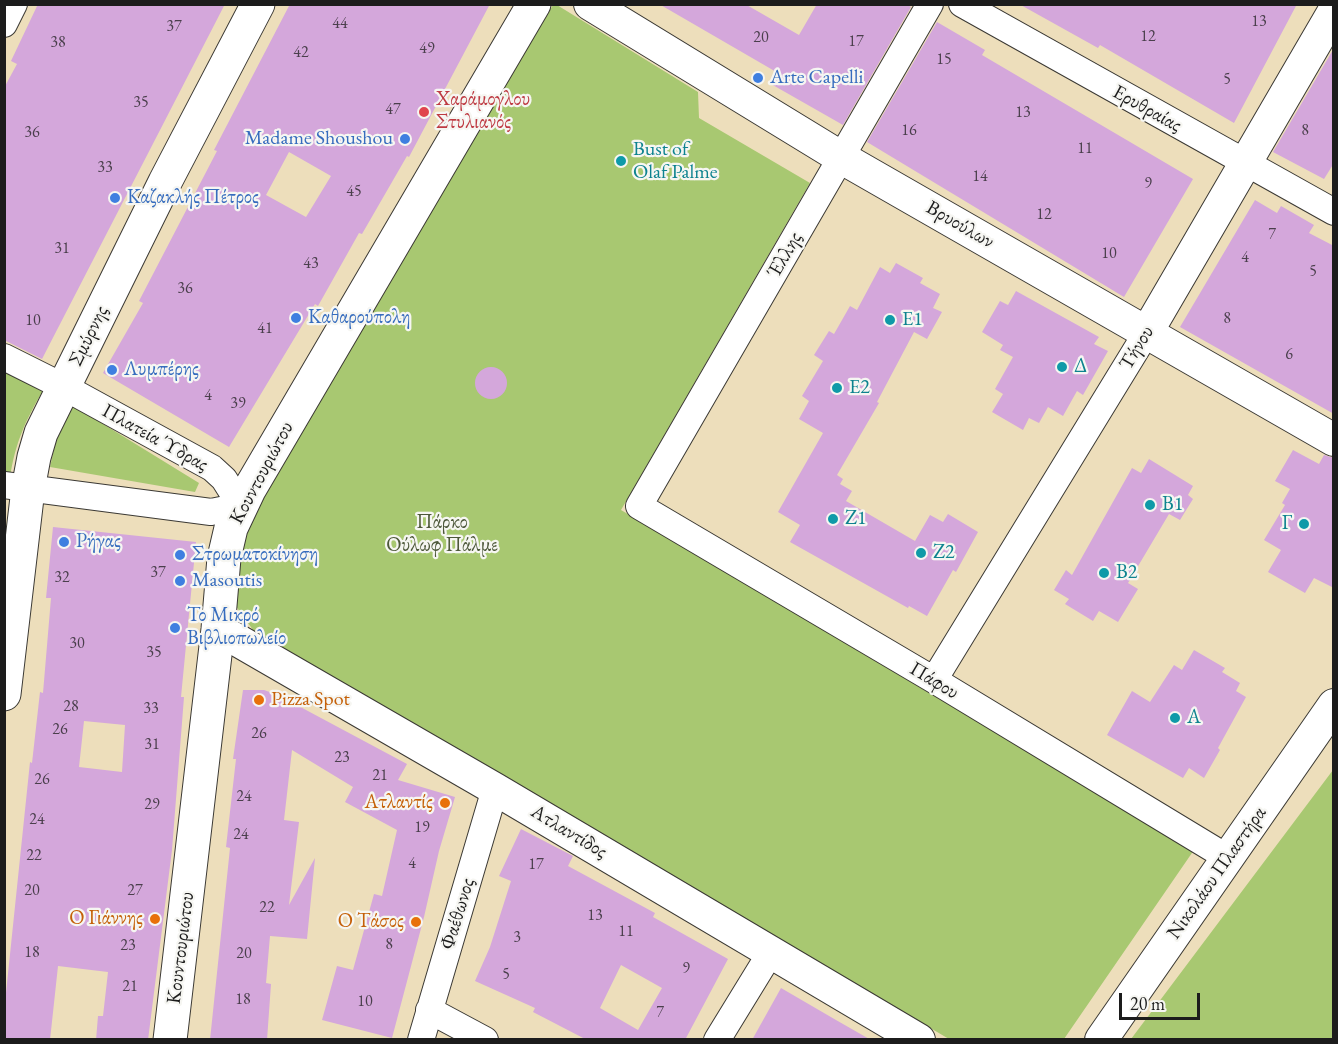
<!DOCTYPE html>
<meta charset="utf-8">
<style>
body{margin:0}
#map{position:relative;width:1338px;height:1044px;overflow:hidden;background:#eddebb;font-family:"EB Garamond",serif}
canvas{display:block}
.frame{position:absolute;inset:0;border:6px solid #1c1c1c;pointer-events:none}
.scale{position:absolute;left:1119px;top:993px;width:81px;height:27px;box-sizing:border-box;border:3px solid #1c1c1c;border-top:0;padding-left:8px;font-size:18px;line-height:21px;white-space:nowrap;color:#1c1c1c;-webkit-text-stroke:4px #f6f6f2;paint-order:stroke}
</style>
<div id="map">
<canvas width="1338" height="1044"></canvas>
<div class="frame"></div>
<div class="scale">20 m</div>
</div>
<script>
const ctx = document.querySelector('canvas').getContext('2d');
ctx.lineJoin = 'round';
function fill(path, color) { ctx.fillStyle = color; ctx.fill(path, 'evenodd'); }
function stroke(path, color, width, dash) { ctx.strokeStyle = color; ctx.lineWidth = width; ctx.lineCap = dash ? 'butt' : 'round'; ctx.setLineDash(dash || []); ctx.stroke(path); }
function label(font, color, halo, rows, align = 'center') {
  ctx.font = font + ' "EB Garamond",serif'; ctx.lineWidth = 4.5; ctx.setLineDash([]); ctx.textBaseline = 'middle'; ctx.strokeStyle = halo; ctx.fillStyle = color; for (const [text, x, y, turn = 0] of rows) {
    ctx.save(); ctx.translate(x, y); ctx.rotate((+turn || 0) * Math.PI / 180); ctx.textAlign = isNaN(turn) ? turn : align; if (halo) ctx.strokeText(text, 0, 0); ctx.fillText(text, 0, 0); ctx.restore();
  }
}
const green = new Path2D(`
 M 553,5 L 557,5 L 698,92 L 699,118 L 810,183 L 621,510 L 1194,850 L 1064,1039 L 949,1039 L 253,630 L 233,602 L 244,518 Z
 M 4,368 L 44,389 C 26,419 15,443 10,478 L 4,478 Z
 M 69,403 L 199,483 L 195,492 L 50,467 L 60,423 Z
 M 1333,770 L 1333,1039 L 1131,1039 Z`);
const building = new Path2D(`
 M 38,4 L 225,4 L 42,359 L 4,340 L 4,88 L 17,64 L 11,61 Z
 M 290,4 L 490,4 L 409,157 L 407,156 L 362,234 L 359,233 L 318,306 L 315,304 L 229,447 L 103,373 L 143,303 L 139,301 L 217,151 L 214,150 ZM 289,152 L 331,176 L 306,217 L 266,195 Z
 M 659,4 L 745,4 L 799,35 L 817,4 L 906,4 L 911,7 L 843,125 L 771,84 L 778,73 Z
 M 1019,4 L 1297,4 L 1234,123 L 1100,45 L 1098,48 Z
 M 937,22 L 985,50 L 982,55 L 1193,179 L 1124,297 L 867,142 Z
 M 1334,48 L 1334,163 L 1324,179 L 1273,152 Z
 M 1255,200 L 1277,213 L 1281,206 L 1314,225 L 1309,233 L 1334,246 L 1334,414 L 1180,327 Z
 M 896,263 L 923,278 L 920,283 L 940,294 L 933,308 L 942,312 L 927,339 L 914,332 L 877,402 L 879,403 L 837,475 L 843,479 L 840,484 L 852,491 L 846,501 L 915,541 L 930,515 L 943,522 L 948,514 L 978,532 L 956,572 L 953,570 L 927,616 L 909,606 L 908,608 L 790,542 L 800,525 L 778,512 L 823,433 L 799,419 L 809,401 L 802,396 L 823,361 L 814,355 L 829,331 L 834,334 L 850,306 L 857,310 L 880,267 L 890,273 Z
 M 1016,291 L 1099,337 L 1094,344 L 1108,351 L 1083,395 L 1077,391 L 1063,416 L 1048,407 L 1039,423 L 1029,418 L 1023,430 L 992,412 L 1003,394 L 995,389 L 1013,357 L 1000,350 L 1003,345 L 982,332 L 1000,301 L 1008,305 Z
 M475 383a16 16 0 1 1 32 0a16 16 0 1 1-32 0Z
 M 1293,450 L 1319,464 L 1324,455 L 1334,458 L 1334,588 L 1314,578 L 1305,593 L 1268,572 L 1281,550 L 1264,540 L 1285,505 L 1282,503 L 1290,489 L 1275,481 Z
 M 1149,459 L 1193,486 L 1188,495 L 1193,499 L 1180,520 L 1169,514 L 1128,583 L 1138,589 L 1118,622 L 1099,611 L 1093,621 L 1065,604 L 1069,599 L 1054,590 L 1066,570 L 1072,575 L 1132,468 L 1141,473 Z
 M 53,527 L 196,542 L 181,697 L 184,697 L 172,850 L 148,1040 L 96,1040 L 98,1016 L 103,1016 L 108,972 L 58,966 L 50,1040 L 4,1040 L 4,1012 L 30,762 L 32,763 L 40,692 L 43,693 L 51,598 L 46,598 ZM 84,721 L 125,725 L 122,772 L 79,767 Z
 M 1194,650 L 1225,668 L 1222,672 L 1240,683 L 1236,691 L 1246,697 L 1218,748 L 1220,750 L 1204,778 L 1189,768 L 1183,778 L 1107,735 L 1132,691 L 1150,702 L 1174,665 L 1182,670 Z
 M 243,690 L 264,690 L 278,695 L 407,764 L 398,780 L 455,797 L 439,851 L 424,917 L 392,1038 L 322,1020 L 337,966 L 353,970 L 374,894 L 382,896 L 397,830 L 345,802 L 353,787 L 292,750 L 284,820 L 299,822 L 289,905 L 315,858 L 307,939 L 270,936 L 266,983 L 271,984 L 267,1040 L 210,1040 L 230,848 L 226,847 L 236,759 L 233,759 Z
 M 521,829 L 573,856 L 568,866 L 655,913 L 653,917 L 728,959 L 685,1040 L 587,1040 L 533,1012 L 535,1008 L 475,981 L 490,947 L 511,881 L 499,876 ZM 621,965 L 662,988 L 638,1030 L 600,1008 Z
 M 781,988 L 836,1020 L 871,1040 L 752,1040 Z`);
const minor = new Path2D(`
 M 930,4 L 639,506 L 934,680 L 1228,858
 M 962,4 L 1334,212
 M 4,24 L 14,4
 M 4,357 L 64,387 L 212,468 L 224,479 L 241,506 L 211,512 L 4,485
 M 934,680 L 1147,332
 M 429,1010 L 485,1040
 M 421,1040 L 495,789
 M 717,1040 L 771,952`);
const tertiary = new Path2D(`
 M 590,4 L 842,158 L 1334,440
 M 1147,332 L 1334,11
 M 218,629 L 495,789 L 919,1040
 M 1101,1040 L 1334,705`);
const secondary = new Path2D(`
 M 4,694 L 28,489 L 34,457 L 41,433 L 165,182 L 258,4
 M 170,1040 L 218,629 L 224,558 L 231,528 L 249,490 L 534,4`);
const markers = [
 [758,78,6,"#3f7fe0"],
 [424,112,6,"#e0444e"],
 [405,139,6,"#3f7fe0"],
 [621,161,6,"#0f9aa8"],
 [115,198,6,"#3f7fe0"],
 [296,318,6,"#3f7fe0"],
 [890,320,6,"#0f9aa8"],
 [1062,367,6,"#0f9aa8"],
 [112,370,6,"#3f7fe0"],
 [837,388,6,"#0f9aa8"],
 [1150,505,6,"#0f9aa8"],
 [833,519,6,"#0f9aa8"],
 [1304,524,6,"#0f9aa8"],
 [64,542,6,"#3f7fe0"],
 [921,553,6,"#0f9aa8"],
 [180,555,6,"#3f7fe0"],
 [1104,573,6,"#0f9aa8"],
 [180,581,6,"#3f7fe0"],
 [175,628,6,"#3f7fe0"],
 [259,700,6,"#e8710a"],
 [1175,718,6,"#0f9aa8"],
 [445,803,6,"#e8710a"],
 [155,919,6,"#e8710a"],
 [416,922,6,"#e8710a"]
];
const numberNames = [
 ["13",1259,22],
 ["44",340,24],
 ["37",174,27],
 ["12",1148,37],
 ["20",761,38],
 ["17",856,42],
 ["38",58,43],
 ["49",427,49],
 ["42",301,53],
 ["15",944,60],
 ["5",1227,80],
 ["35",141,103],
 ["47",393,110],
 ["13",1023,113],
 ["16",909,131],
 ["8",1305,131],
 ["36",32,133],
 ["11",1085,149],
 ["33",105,168],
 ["14",980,177],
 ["9",1148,184],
 ["45",354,192],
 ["12",1044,215],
 ["7",1272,235],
 ["31",62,249],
 ["10",1109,254],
 ["4",1245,258],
 ["43",311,264],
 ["5",1313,272],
 ["36",185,289],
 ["8",1227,319],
 ["10",33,321],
 ["41",265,329],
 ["6",1289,355],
 ["4",208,396],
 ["39",238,404],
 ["37",158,573],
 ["32",62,578],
 ["30",77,644],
 ["35",154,653],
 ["28",71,707],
 ["33",151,709],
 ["26",60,730],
 ["26",259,734],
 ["31",152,745],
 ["23",342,758],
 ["21",380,776],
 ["26",42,780],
 ["24",244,797],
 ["29",152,805],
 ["24",37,820],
 ["19",422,828],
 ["24",241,835],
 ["22",34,856],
 ["4",412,864],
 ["17",536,865],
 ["20",32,891],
 ["27",135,891],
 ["22",267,908],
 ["13",595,916],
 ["11",626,932],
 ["3",517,938],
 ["8",389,945],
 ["23",128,946],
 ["18",32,953],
 ["20",244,954],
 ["9",686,969],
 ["5",506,975],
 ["21",130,987],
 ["18",243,1000],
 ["10",365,1002],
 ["7",660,1013]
];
const shopNames = [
 ["Arte Capelli",770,78],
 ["Madame Shoushou",393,139,"right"],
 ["Καζακλής Πέτρος",127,198],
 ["Καθαρούπολη",308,318],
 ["Λυμπέρης",124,370],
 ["Ρήγας",76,542],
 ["Στρωματοκίνηση",192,555],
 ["Masoutis",192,581],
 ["Το Μικρό",187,616],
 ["Βιβλιοπωλείο",187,639]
];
const healthNames = [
 ["Χαράμογλου",436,100],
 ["Στυλιανός",436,123]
];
const streetNames = [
 ["Ερυθραίας",1147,109,29],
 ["Βρυούλων",960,225,30],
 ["Έλλης",785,255,-60],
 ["Σμύρνης",89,336,-64],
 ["Τήνου",1137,348,-59],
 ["Πλατεία Ύδρας",155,438,29],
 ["Κουντουριώτου",262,473,-62],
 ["Πάφου",934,681,31],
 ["Ατλαντίδος",569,832,31],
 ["Νικολάου Πλαστήρα",1217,873,-55],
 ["Φαέθωνος",458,914,-73],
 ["Κουντουριώτου",181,948,-83]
];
const cultureNames = [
 ["Bust of",633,150],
 ["Olaf Palme",633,173],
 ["E1",902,320],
 ["Δ",1074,367],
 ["E2",849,388],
 ["Β1",1162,505],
 ["Ζ1",845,519],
 ["Γ",1292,524,"right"],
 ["Ζ2",933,553],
 ["Β2",1116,573],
 ["Α",1187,718]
];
const parkNames = [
 ["Πάρκο",442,523],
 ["Ούλωφ Πάλμε",442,546]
];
const foodNames = [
 ["Pizza Spot",271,700,"left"],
 ["Ατλαντίς",433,803],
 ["Ο Γιάννης",143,919],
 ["Ο Τάσος",404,922]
];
fill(green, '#a8c871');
fill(building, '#d4a7db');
stroke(minor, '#3b3934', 28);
stroke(tertiary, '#3b3934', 34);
stroke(secondary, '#3b3934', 35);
stroke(minor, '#fff', 26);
stroke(tertiary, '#fff', 32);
stroke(secondary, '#fff', 33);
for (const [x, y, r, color] of markers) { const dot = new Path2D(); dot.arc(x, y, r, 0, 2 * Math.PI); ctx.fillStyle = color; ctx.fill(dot); stroke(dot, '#f6f6f2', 2); }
label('16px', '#4a3f4c', null, numberNames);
label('20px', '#366cbe', '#f6f6f2', shopNames, 'left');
label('20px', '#be3a42', '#f6f6f2', healthNames, 'left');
label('20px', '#1c1c1c', '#f6f6f2', streetNames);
label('20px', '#0d838f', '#f6f6f2', cultureNames, 'left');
label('20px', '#4d583a', '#f6f6f2', parkNames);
label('20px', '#c56008', '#f6f6f2', foodNames, 'right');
</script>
